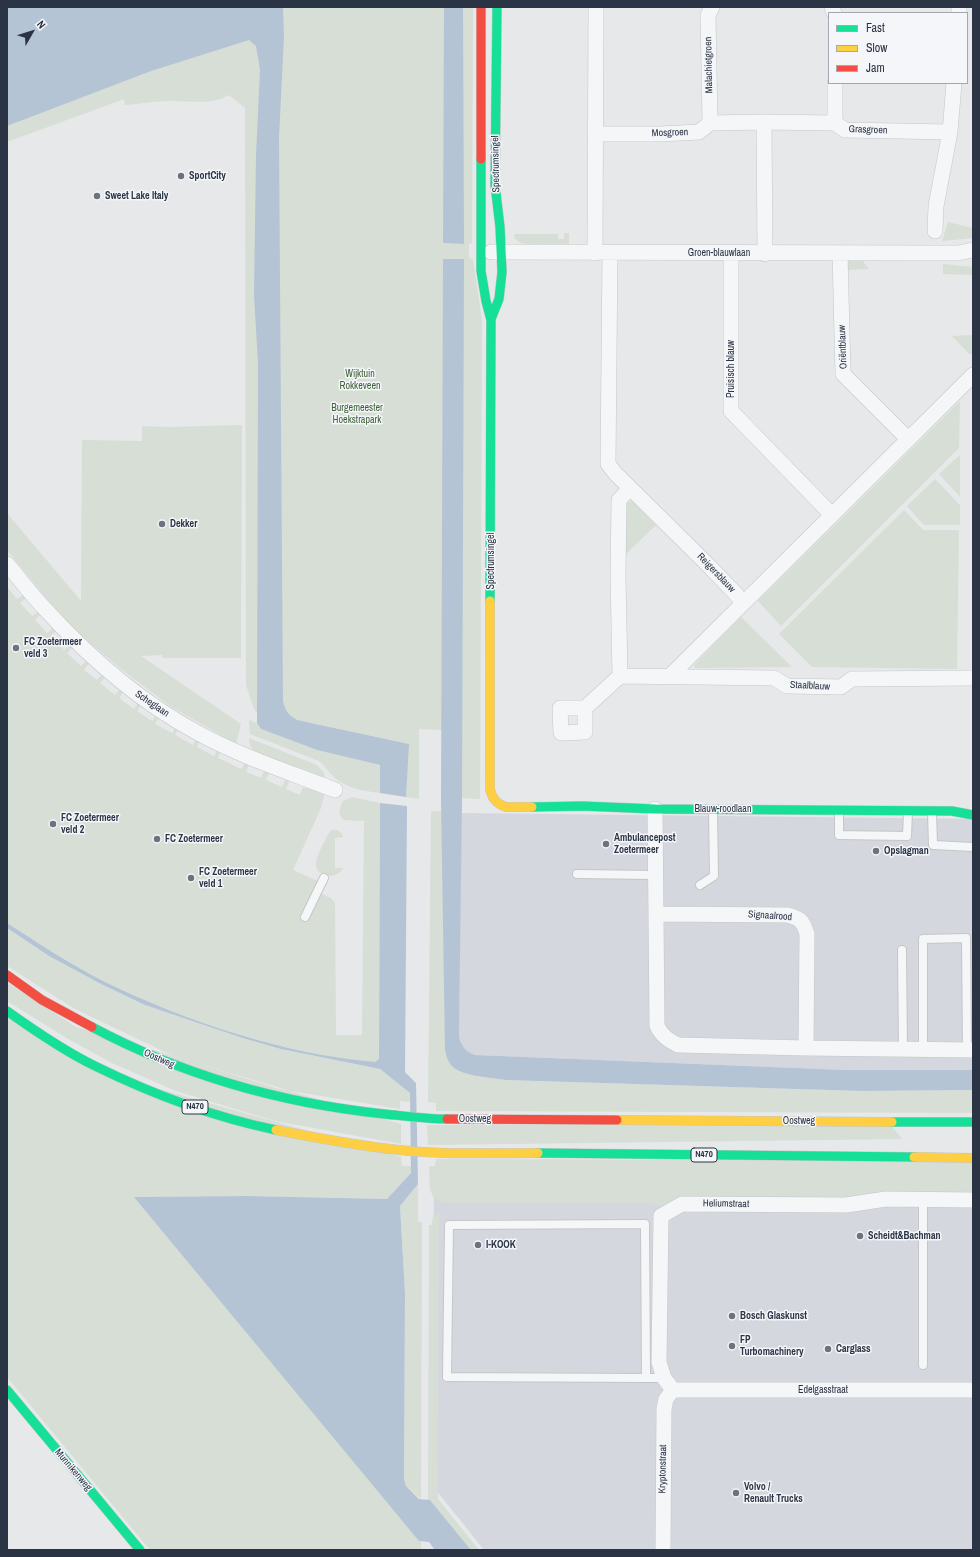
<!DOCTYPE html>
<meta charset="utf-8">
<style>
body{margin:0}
#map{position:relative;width:980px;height:1557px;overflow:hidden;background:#e6e8ea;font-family:"Archivo Narrow",sans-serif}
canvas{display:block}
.frame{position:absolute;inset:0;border:8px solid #2b3445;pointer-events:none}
.legend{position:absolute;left:828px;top:12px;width:140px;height:72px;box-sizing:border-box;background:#f4f6f9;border:1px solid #a4a8b1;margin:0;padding:5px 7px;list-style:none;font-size:12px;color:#2b3445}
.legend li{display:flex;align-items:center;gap:8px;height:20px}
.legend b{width:20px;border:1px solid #a4a8b1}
.north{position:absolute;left:12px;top:12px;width:40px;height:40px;-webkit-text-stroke:3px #f4f6f9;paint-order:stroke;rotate:51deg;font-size:11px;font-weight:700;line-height:16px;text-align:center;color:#2b3445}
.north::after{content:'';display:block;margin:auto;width:14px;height:18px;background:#2b3445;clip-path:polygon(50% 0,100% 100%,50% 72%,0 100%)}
</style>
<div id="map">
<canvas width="980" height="1557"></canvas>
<div class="frame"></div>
<ul class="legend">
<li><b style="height:5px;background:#16e098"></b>Fast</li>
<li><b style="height:5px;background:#ffcf43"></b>Slow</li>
<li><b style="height:5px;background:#f24e42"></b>Jam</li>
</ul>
<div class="north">N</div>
</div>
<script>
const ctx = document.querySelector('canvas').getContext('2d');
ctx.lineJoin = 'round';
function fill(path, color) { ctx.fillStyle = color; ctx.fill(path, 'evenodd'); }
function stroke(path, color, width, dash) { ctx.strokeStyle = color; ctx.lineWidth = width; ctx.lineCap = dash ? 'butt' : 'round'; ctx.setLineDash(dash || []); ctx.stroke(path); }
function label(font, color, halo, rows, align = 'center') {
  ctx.font = font + ' "Archivo Narrow",sans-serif'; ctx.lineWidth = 3; ctx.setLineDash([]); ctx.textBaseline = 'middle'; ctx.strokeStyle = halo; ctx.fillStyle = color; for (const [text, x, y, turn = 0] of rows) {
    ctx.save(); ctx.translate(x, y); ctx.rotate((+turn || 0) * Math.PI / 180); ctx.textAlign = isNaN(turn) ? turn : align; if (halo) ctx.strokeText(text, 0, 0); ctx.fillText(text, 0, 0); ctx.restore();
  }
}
const built = new Path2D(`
 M 461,813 L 973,819 L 973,1070 L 845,1070 L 475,1055 L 466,1051 L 462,1046 L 459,1037 Z
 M 973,1175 L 973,1550 L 484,1550 L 432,1485 L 434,1179 Z`);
const green = new Path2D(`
 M 7,7 L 473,7 L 472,243 L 469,244 L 469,258 L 473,259 L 482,320 L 480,799 L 462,798 L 462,731 L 419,729 L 419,799 L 406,797 L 408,744 L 312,723 L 262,720 L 254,709 L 246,685 L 245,108 L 229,95 C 210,106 189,100 168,101 C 154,101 139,104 125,105 L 124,99 L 7,142 Z
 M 948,222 L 973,228 L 973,238 L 942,241 Z
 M 564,233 L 569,233 L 569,244 L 527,244 L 521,243 L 515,239 L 514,234 L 558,234 L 558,239 L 564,239 Z
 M 862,260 L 869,269 L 847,270 L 847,261 Z
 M 943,264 L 973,267 L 973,275 L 943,274 Z
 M 973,335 L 973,354 L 969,354 L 952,336 Z
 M 960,401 L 959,448 L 781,626 L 758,601 Z
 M 242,425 L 241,658 L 162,658 L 162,655 L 141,656 L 241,724 L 236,744 L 170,706 L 126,673 L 90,643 L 69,623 L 46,598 L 7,550 L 7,513 L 81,601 L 82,440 L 142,441 L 142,426 L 169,427 Z
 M 960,455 L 960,497 L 939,474 Z
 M 935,479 L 960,505 L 960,525 L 924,525 L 907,506 Z
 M 632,501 L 656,525 L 626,554 L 625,507 L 628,502 Z
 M 904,510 L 923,530 L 959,530 L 957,669 L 812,667 L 779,634 Z
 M 7,587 L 17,599 L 23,595 L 26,598 L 20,603 L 32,616 L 38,612 L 40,615 L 35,620 L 47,633 L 53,628 L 56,631 L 51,636 L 64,650 L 69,645 L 72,648 L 67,653 L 81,666 L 86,661 L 89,663 L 84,670 L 97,680 L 102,674 L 105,677 L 100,683 L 115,695 L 120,689 L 123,692 L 119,698 L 134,709 L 139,702 L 141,705 L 137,711 L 152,721 L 156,715 L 159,717 L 155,724 L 172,733 L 176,727 L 179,728 L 175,735 L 193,745 L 196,739 L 199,741 L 197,747 L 214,756 L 217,750 L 220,752 L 218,758 L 241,769 L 245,763 L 249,765 L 246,772 L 261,778 L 264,771 L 269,773 L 266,780 L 282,787 L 285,780 L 289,782 L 286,789 L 300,795 L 303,787 L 325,792 L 321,808 L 293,870 L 324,884 L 320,893 L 331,898 L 335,903 L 336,1035 L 362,1035 L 364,821 L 344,820 C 337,814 339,809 343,801 L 352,797 L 380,803 L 379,1059 L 375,1063 C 286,1054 183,1020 103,981 C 70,964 38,943 7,923 Z
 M 741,617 L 792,667 L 695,668 L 694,665 Z
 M 249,720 L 257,723 L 261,729 L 317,750 L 380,765 L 380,793 C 364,791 345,788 334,777 C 328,771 325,766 319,761 L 250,734 Z
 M 249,738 L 317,765 L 324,773 L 325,778 L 256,753 C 251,748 249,745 249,738 Z
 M 431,811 L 442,811 L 458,1070 L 480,1077 L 505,1080 L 862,1091 L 973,1090 L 973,1113 L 436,1111 L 436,1103 L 428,1102 Z
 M 332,830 C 338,829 341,831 343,837 L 335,838 L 335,868 L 343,868 C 338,879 319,879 316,866 C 315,858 325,840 329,833 Z
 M 7,928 L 49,956 L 101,984 L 145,1005 L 281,1049 L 380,1069 L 410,1093 L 410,1102 L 400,1101 L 400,1109 L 279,1089 L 171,1055 L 75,1009 L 7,966 Z
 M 7,982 L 76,1027 L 401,1124 L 401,1144 L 275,1121 L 176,1091 L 112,1063 L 70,1040 L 7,1001 Z
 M 7,1017 L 102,1073 L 401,1157 L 402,1166 L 411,1166 L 411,1173 L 387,1199 L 248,1196 L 135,1197 L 421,1542 L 421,1550 L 150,1550 L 7,1377 Z
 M 890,1124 L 902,1139 L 428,1145 L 427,1125 Z
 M 436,1159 L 973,1161 L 973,1193 L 669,1203 L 660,1206 L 651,1203 L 443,1203 L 434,1198 L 430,1190 L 429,1166 L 435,1166 Z
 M 418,1184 L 418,1222 L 422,1222 L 421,1499 L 406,1486 L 404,1479 L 405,1294 L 400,1206 Z
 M 439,1213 L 438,1499 L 479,1550 L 471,1550 L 430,1500 L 428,1500 L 429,1225 L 432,1225 C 432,1219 433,1215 439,1213 Z`);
const water = new Path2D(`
 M 7,7 L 283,7 L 284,36 L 279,138 L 283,701 C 285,710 288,715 297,720 L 409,744 L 406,797 L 380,793 L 380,765 L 317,750 L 261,729 L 257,723 L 258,363 L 254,295 L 256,156 L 260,70 L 256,46 L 249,40 L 151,71 L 7,126 Z
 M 444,7 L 463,7 L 464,244 L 443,243 Z
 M 443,259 L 464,259 L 462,798 L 459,1037 C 462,1047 465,1051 475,1055 L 845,1070 L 973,1070 L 973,1090 L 862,1091 L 505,1080 C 491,1078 460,1076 451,1065 C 447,1060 446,1055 445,1050 L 441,801 Z
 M 380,803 L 407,806 L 405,1072 L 416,1083 L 418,1184 L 400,1206 L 405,1294 L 404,1479 L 406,1486 L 419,1499 L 430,1500 L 471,1550 L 435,1550 L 429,1542 L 419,1541 L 134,1197 L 248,1196 L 387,1199 L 411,1173 L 410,1093 L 380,1069 L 281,1049 L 243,1038 L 145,1005 L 101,984 L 49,956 L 7,928 L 7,923 C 38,943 70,964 103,981 C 183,1020 286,1055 375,1062 L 379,1059 Z`);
const lane = new Path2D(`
 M 839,811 L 839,835 L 907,836 L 908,811
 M 932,812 L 933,845 L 973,847
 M 577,874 L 655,875
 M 700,885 L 714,876 L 713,810
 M 305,917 L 324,878
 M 902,950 L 903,1049
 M 923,1049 L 923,939 L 966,938 L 967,1049
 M 923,1199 L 923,1365
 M 646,1378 L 645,1224 L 449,1225 L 447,1377 L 646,1378 L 664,1378`);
const street = new Path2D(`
 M 832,7 L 834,13
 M 959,13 L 959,7
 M 835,83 L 835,123
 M 764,122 L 765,254
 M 710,123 L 708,15 L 712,7
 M 596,134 L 660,134 L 699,132 L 710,123 L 764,122 L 835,123 L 845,130 L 950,132
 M 935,231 L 936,206 L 950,132 L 954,83
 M 491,252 L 934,253 L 958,253 L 973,250
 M 595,253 L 596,7
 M 610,253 L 608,464 L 615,473 L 702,559 L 735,593 L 743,603
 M 731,253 L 731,411 L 832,515
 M 840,253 L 843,374 L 908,439
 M 7,564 C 20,579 32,596 46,610 C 89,657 142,703 198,733 C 242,757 289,772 335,790
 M 620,676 L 774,678 L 787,686 L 841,687 L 852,679 L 973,678
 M 620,676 L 618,576 L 619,500 L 630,488
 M 670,676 L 973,375
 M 585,708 L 585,732 L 561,733 L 560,708 L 585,708 L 620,676
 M 655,809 L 657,1026 C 662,1036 668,1040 678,1045 L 806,1048 L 973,1050
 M 657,914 L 788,915 C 801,919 803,921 807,934 L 806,1048
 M 673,1390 L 664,1378 L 659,1362 L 661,1216 L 682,1204 L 846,1205 L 886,1199 L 973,1200
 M 673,1390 L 973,1390
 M 663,1550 L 664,1409 L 666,1399 L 673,1390`);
const fast = new Path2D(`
 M 481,159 L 481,271 L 486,301 L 491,320 L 490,601
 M 491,319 L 499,299 L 502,272 L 500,227 L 495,185 L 497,7
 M 532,807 L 582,806 L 655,809 L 952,811 L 973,815
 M 7,1011 C 35,1031 64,1051 95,1066 C 152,1094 213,1117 276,1130
 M 92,1027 C 184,1076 280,1103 384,1114 C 405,1116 426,1119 447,1119
 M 892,1122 L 973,1122
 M 538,1153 L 914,1157
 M 7,1390 L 140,1550`);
const slow = new Path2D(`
 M 490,601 L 490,789 C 492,799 497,804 506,807 L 532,807
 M 617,1120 L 892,1122
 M 276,1130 C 317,1138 358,1146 400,1150 C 445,1155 492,1153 538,1153
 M 914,1157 L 973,1158`);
const jam = new Path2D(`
 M 481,7 L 481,159
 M 7,975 L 42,1000 L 92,1027
 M 447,1119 L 617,1120`);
const markers = [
 [181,176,4,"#6c737f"],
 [97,196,4,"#6c737f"],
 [162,524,4,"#6c737f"],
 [16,648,4,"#6c737f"],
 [53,824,4,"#6c737f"],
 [157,839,4,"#6c737f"],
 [606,844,4,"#6c737f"],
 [876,851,4,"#6c737f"],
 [191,878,4,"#6c737f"],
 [860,1236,4,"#6c737f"],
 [478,1245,4,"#6c737f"],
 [732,1316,4,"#6c737f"],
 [732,1346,4,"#6c737f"],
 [828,1349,4,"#6c737f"],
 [736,1493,4,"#6c737f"]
];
const shields = [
 [195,1107,26],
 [704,1155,26]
];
const shieldNames = [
 ["N470",195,1107],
 ["N470",704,1155]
];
const streetNames = [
 ["Malachietgroen",709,65,-91],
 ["Grasgroen",868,130,2],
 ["Mosgroen",670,133,-2],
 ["Spectrumsingel",496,164,-91],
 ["Groen-blauwlaan",719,253],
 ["Oriëntblauw",843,347,-92],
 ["Pruisisch blauw",731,369,-90],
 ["Spectrumsingel",491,561,-90],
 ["Reigersblauw",716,573,46],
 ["Staalblauw",810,686,3],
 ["Scheglaan",152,704,34],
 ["Blauw-roodlaan",723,809],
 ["Signaalrood",770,916,4],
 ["Oostweg",159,1059,24],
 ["Oostweg",475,1119],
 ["Oostweg",799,1121],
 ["Heliumstraat",726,1204,1],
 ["Edelgasstraat",823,1390],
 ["Kryptonstraat",663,1469,-89],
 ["Munnikenweg",73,1470,50]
];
const poiNames = [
 ["SportCity",189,176],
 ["Sweet Lake Italy",105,196],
 ["Dekker",170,524],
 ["FC Zoetermeer",24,642],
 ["veld 3",24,654],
 ["FC Zoetermeer",61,818],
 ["veld 2",61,830],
 ["Ambulancepost",614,838],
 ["Zoetermeer",614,850],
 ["FC Zoetermeer",165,839],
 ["Opslagman",884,851],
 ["FC Zoetermeer",199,872],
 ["veld 1",199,884],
 ["Scheidt&Bachman",868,1236],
 ["I-KOOK",486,1245],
 ["Bosch Glaskunst",740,1316],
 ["FP",740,1340],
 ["Turbomachinery",740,1352],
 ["Carglass",836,1349],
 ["Volvo /",744,1487],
 ["Renault Trucks",744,1499]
];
const parkNames = [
 ["Wijktuin",360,374],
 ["Rokkeveen",360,386],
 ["Burgemeester",357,408],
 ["Hoekstrapark",357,420]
];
fill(built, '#d4d7dd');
fill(green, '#d6ded6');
fill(water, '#b4c4d5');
stroke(lane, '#c4c6c8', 10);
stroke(street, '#c4c6c8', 16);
stroke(fast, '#c4c6c8', 10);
stroke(slow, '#c4c6c8', 10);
stroke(jam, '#c4c6c8', 10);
stroke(lane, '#f5f6f7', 8);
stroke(street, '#f5f6f7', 15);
stroke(fast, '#16e098', 9);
stroke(slow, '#ffcf43', 9);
stroke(jam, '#f24e42', 9);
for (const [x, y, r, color] of markers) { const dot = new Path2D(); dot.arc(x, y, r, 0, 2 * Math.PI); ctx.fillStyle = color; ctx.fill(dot); stroke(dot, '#f4f6f9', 1.5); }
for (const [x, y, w] of shields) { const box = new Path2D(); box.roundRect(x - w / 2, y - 7, w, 14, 3); ctx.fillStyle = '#f4f6f9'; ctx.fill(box); stroke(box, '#2b3445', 1); }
label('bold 9px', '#2b3445', null, shieldNames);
label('10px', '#2b3445', '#f4f6f9', streetNames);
label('bold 10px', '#2b3445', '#f4f6f9', poiNames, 'left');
label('10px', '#3f6138', '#f4f6f9', parkNames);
</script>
